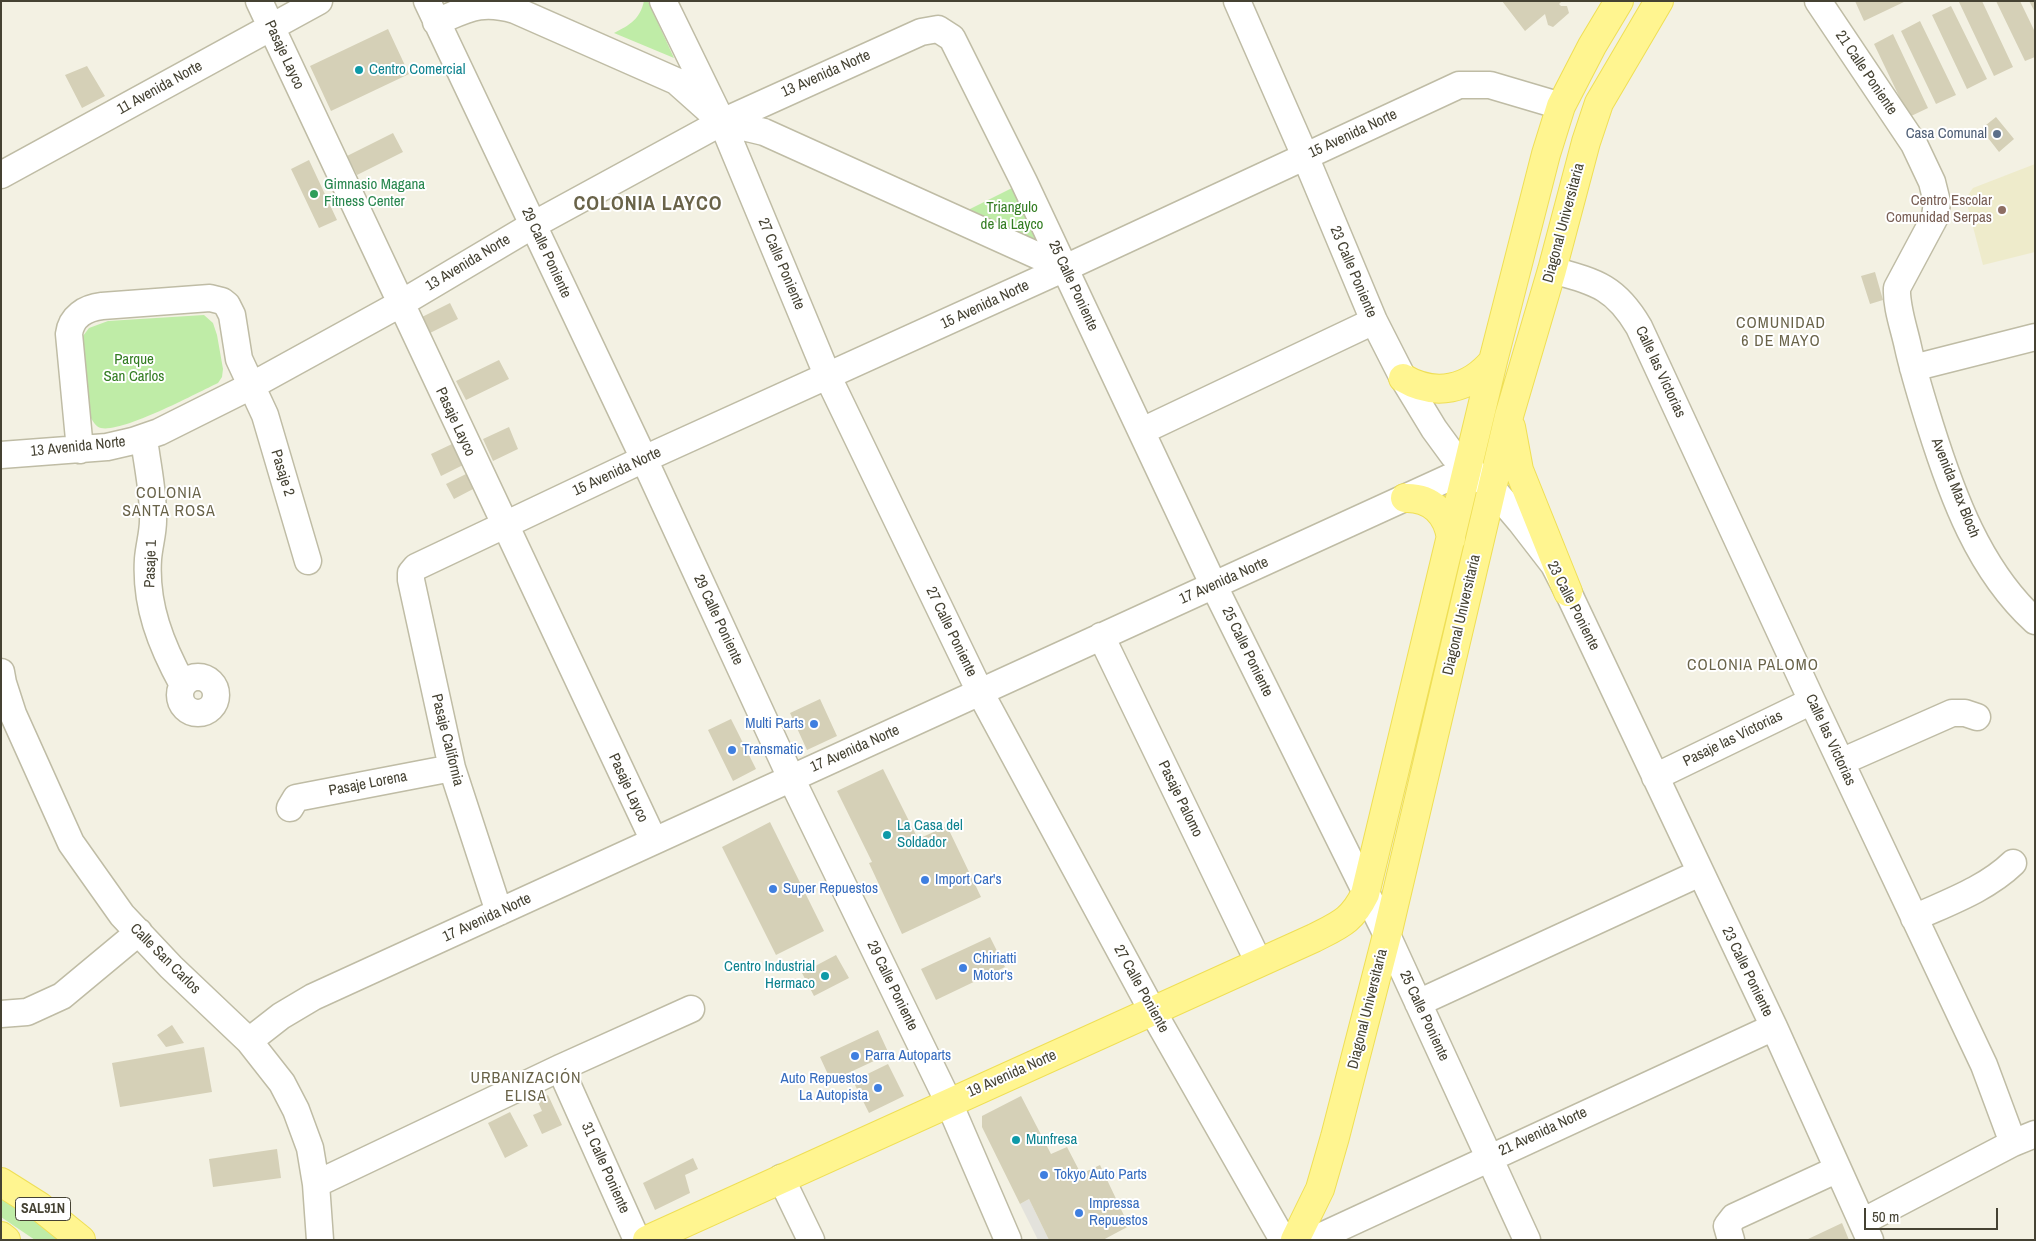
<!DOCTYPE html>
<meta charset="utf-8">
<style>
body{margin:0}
#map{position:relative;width:2036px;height:1241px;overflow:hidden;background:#f3f1e3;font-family:"Archivo Narrow",sans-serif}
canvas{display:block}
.frame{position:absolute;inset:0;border:2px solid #454233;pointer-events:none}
.scale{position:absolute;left:1864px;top:1208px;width:134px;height:22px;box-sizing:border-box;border:2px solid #454233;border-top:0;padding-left:6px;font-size:15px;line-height:18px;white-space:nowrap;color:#454233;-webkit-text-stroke:4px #fff;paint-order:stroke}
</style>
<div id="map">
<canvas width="2036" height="1241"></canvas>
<div class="frame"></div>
<div class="scale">50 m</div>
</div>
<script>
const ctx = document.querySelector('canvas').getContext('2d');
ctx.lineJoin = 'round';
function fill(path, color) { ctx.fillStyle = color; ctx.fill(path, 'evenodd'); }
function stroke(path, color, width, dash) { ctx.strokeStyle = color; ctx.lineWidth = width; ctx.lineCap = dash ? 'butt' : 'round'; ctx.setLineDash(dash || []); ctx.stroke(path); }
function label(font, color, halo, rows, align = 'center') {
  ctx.font = font + ' "Archivo Narrow",sans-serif'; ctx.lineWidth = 4; ctx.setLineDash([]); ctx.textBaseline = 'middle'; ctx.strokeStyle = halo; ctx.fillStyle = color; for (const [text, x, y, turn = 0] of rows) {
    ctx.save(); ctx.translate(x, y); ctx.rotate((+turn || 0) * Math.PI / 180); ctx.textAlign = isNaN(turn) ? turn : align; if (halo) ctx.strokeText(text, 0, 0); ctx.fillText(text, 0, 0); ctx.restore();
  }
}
const education = new Path2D(`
 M 2035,164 L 2035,252 L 1983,265 L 1967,204 L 1968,195 L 1973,188 Z`);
const green = new Path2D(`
 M 644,1 L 648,1 L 674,58 L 614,33 C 630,25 640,19 644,1 Z
 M 1024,182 L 1065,268 L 952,218 Z
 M 204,315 L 213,323 L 217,335 L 223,369 L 222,377 L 218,383 C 197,393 122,433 101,428 C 96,427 93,421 90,417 L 81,348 L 83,336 L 89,328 L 108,321 Z
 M 1,1193 L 64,1240 L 35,1240 L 1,1217 Z`);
const parking = new Path2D(`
 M 1029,1199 L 1049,1240 L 1038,1240 L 1020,1204 Z`);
const building = new Path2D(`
 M 1502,1 L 1562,1 L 1559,4 L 1561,6 L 1567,6 L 1569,13 L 1553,27 L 1548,25 L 1545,14 L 1525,31 Z
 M 1855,1 L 1906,1 L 1864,21 Z
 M 1962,1 L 1982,1 L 2013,67 L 1994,76 L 1959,2 Z
 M 1996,1 L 2020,1 L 2035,32 L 2035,57 L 2025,61 Z
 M 2029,1 L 2035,1 L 2035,12 Z
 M 1951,6 L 1987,79 L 1967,89 L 1932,15 Z
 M 1920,21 L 1956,95 L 1936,104 L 1901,31 Z
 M 388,29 L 409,74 L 331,111 L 310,66 Z
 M 1893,34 L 1928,108 L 1909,117 L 1874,44 Z
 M 87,66 L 105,96 L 82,108 L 65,75 Z
 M 1996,117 L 2014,139 L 1999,152 L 1981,129 Z
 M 393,133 L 403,152 L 357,175 L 347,156 Z
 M 309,160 L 337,220 L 319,228 L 291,169 Z
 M 1875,272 L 1883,300 L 1870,304 L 1861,276 Z
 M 450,303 L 458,319 L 430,333 L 422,317 Z
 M 499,360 L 509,379 L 466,400 L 456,381 Z
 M 509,427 L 518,449 L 493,461 L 483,439 Z
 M 452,444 L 463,465 L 441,476 L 431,454 Z
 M 468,473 L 475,488 L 454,499 L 446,484 Z
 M 820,699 L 837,736 L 807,750 L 790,713 Z
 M 731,719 L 756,769 L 733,781 L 708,730 Z
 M 883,769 L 918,839 L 947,826 L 981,897 L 902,934 L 869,863 L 872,862 L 837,791 Z
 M 770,822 L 824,931 L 776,955 L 722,847 Z
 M 990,937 L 1005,967 L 936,1000 L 921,969 Z
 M 836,955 L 849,978 L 814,996 L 802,973 Z
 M 172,1025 L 184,1043 L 166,1047 L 157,1035 Z
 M 878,1030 L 889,1054 L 831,1081 L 820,1057 Z
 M 204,1047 L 212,1092 L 120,1107 L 112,1063 Z
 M 888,1064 L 904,1096 L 869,1113 L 853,1081 Z
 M 548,1095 L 562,1125 L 542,1134 L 533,1115 L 542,1111 L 537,1100 Z
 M 1021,1096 L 1051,1154 L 1067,1147 L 1081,1174 L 1100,1165 L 1129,1226 L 1103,1240 L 1049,1240 L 1029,1199 L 1020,1204 L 982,1127 L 982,1116 Z
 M 510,1112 L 528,1146 L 505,1158 L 488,1123 Z
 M 277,1149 L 281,1178 L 213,1187 L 209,1159 Z
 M 693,1158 L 698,1169 L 685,1175 L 690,1193 L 655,1210 L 643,1183 Z
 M 1842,1223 L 1849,1240 L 1806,1240 Z`);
const minor = new Path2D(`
 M 259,1 L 654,841
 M 427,1 L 644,459 L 791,778 L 949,1103 L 1008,1240
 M 663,1 L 722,122 L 828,377 L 980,692 L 1153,1012 L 1283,1240
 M 1237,1 L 1305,156 L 1374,321 L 1403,378 L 1434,429 L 1453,455 L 1492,488 L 1520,521 L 1554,565 L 1568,592 L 1774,1027 L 1870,1240
 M 1818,1 L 1914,144 L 1932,182 L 1937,202 L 1935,217 L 1897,288 C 1896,307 1904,328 1908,347 C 1914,374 1922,399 1930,425 C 1952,495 1979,570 2035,621
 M 436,22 C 468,9 480,0 515,10 L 676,81 L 722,122 L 764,132 L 1065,268
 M 1,175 L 319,1
 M 1552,270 C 1595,282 1615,286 1639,327 L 1812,701 L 1984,1065 L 2013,1143
 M 1913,368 L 2035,337
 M 1142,431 L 1374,321
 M 144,438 C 147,465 154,493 153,521 C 153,533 149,546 148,559 C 145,605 161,645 183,685
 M 80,450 L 69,334 C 71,317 85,308 102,306 L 210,298 L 222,301 L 227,305 L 232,315 L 239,359 L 265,415 L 308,561
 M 1,455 L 107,447 L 133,441 L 159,432 L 251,386 L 400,304 L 533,225 L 722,122 L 921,32 L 938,29 L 952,38 L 1024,182 L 1214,586 L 1387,935 L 1527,1240
 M 1101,636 L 1259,963
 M 1,672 L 3,683 L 13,714 L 71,843 L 122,915 L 171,967 L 249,1041 L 282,1083 L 296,1110 L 310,1148 L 316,1184 L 320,1240
 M180 695a18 18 0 1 1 36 0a18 18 0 1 1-36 0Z
 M 1841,762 L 1952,713 L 1965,713 L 1977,717
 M 1655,777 L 1812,701
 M 290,808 L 296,798 L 452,768
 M 499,912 L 452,768 L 411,580 L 411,573 L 416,567 L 644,459 L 1065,268 L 1459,85 L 1490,85 L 1561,106
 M 1914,918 C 1949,902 1986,889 2013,863
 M 1418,1003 L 1700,873
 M 1,1014 L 27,1012 L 62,996 L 139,932
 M 249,1041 L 281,1016 L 313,997 L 1468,469
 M 560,1068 L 637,1240
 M 781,1178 L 811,1240
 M 316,1184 L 560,1068 L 691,1009
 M 1862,1222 L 2013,1143 L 2035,1134
 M 1313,1240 L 1774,1027
 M 1731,1240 L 1727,1226 L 1734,1217 L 1838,1169`);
const major = new Path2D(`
 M 1403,378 C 1435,397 1469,390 1493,361
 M 1511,427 L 1519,470 L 1568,592
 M 1405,498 C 1431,497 1448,514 1451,539
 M 1,1182 L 39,1206 L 81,1240
 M 1,1236 L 6,1240
 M 647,1240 L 1314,938 C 1339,925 1352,921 1365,894 L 1493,361 L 1546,154 L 1561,106 L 1592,46 L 1619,1
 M 1295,1240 L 1320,1189 L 1335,1137 L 1387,935 L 1509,416 L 1552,270 L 1586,142 L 1599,103 L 1659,1`);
const markers = [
 [359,70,5,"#0f9aa8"],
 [1997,134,5,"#5c6f8a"],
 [314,194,5,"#2e9e5b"],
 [2002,210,5,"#8d6e63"],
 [814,724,5,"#3f7fe0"],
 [732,750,5,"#3f7fe0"],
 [887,835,5,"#0f9aa8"],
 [925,880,5,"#3f7fe0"],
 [773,889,5,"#3f7fe0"],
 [963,968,5,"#3f7fe0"],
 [825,976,5,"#0f9aa8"],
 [855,1056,5,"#3f7fe0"],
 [878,1088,5,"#3f7fe0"],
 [1016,1140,5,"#0f9aa8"],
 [1044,1175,5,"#3f7fe0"],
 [1079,1213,5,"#3f7fe0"]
];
const shields = [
 [43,1209,55]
];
const shieldNames = [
 ["SAL91N",43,1209]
];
const streetNames = [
 ["Pasaje Layco",284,55,65],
 ["21 Calle Poniente",1866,73,56],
 ["13 Avenida Norte",826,74,-24],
 ["11 Avenida Norte",160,88,-29],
 ["15 Avenida Norte",1353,134,-25],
 ["Diagonal Universitaria",1564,223,-75],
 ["29 Calle Poniente",546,253,65],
 ["13 Avenida Norte",468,263,-31],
 ["27 Calle Poniente",781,264,67],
 ["23 Calle Poniente",1353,272,67],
 ["25 Calle Poniente",1073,286,65],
 ["15 Avenida Norte",985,305,-25],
 ["Calle las Victorias",1660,372,65],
 ["Pasaje Layco",455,422,65],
 ["13 Avenida Norte",78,447,-6],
 ["15 Avenida Norte",617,472,-25],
 ["Pasaje 2",282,473,73],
 ["Avenida Max Bloch",1955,488,68],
 ["Pasaje 1",151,564,-88],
 ["17 Avenida Norte",1224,581,-24],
 ["23 Calle Poniente",1573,606,63],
 ["Diagonal Universitaria",1462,615,-77],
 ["29 Calle Poniente",718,620,65],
 ["27 Calle Poniente",951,632,64],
 ["25 Calle Poniente",1247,652,64],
 ["Pasaje las Victorias",1733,739,-26],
 ["Pasaje California",447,740,76],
 ["Calle las Victorias",1830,740,65],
 ["17 Avenida Norte",855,749,-24],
 ["Pasaje Lorena",368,784,-11],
 ["Pasaje Layco",628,788,65],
 ["Pasaje Palomo",1180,799,64],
 ["17 Avenida Norte",487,918,-25],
 ["Calle San Carlos",165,959,45],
 ["23 Calle Poniente",1747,972,64],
 ["29 Calle Poniente",892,986,64],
 ["27 Calle Poniente",1141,989,61],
 ["Diagonal Universitaria",1368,1009,-76],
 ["25 Calle Poniente",1424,1016,65],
 ["19 Avenida Norte",1012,1074,-24],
 ["21 Avenida Norte",1543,1132,-25],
 ["31 Calle Poniente",605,1168,66]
];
const cultureNames = [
 ["Centro Comercial",369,70],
 ["La Casa del",897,826],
 ["Soldador",897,843],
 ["Centro Industrial",815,967,"right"],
 ["Hermaco",815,984,"right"],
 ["Munfresa",1026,1140]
];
const serviceNames = [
 ["Casa Comunal",1987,134]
];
const leisureNames = [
 ["Gimnasio Magana",324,185],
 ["Fitness Center",324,202]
];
const educationNames = [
 ["Centro Escolar",1992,201],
 ["Comunidad Serpas",1992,218]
];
const parkNames = [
 ["Triangulo",1012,208],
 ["de la Layco",1012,225],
 ["Parque",134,360],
 ["San Carlos",134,377]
];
const shopNames = [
 ["Multi Parts",804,724,"right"],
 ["Transmatic",742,750],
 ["Import Car's",935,880],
 ["Super Repuestos",783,889],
 ["Chiriatti",973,959],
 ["Motor's",973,976],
 ["Parra Autoparts",865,1056],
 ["Auto Repuestos",868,1079,"right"],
 ["La Autopista",868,1096,"right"],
 ["Tokyo Auto Parts",1054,1175],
 ["Impressa",1089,1204],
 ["Repuestos",1089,1221]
];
const neighbourhoodNames = [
 ["COMUNIDAD",1781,324],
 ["6 DE MAYO",1781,342],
 ["COLONIA",169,494],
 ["SANTA ROSA",169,512],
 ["COLONIA PALOMO",1753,666],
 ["URBANIZACIÓN",526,1079],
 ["ELISA",526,1097]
];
const districtNames = [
 ["COLONIA LAYCO",648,205]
];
fill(education, '#eeebcb');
fill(green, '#bfeca7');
fill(parking, '#e3e2dc');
fill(building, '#d5d0b7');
stroke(minor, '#bfbca5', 29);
stroke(major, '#efdf55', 30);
stroke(minor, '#fff', 26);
stroke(major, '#fff590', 28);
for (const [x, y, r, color] of markers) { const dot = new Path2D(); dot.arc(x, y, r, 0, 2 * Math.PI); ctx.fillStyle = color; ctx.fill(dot); stroke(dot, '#fff', 2); }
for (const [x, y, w] of shields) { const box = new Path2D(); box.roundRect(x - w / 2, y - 11.5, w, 23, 4); ctx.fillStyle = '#fff'; ctx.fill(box); stroke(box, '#454233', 1); }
label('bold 14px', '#454233', null, shieldNames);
label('15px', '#454233', '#fff', streetNames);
label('15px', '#0d838f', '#fff', cultureNames, 'left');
label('15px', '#4e5e75', '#fff', serviceNames, 'right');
label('15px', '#27864d', '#fff', leisureNames, 'left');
label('15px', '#785e54', '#fff', educationNames, 'right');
label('15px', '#327c21', '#fff', parkNames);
label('15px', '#366cbe', '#fff', shopNames, 'left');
ctx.letterSpacing = '1px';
label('16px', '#696349', '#fff', neighbourhoodNames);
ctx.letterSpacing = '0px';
ctx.letterSpacing = '1px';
label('bold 20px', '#696349', '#fff', districtNames);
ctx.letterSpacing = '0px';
</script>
